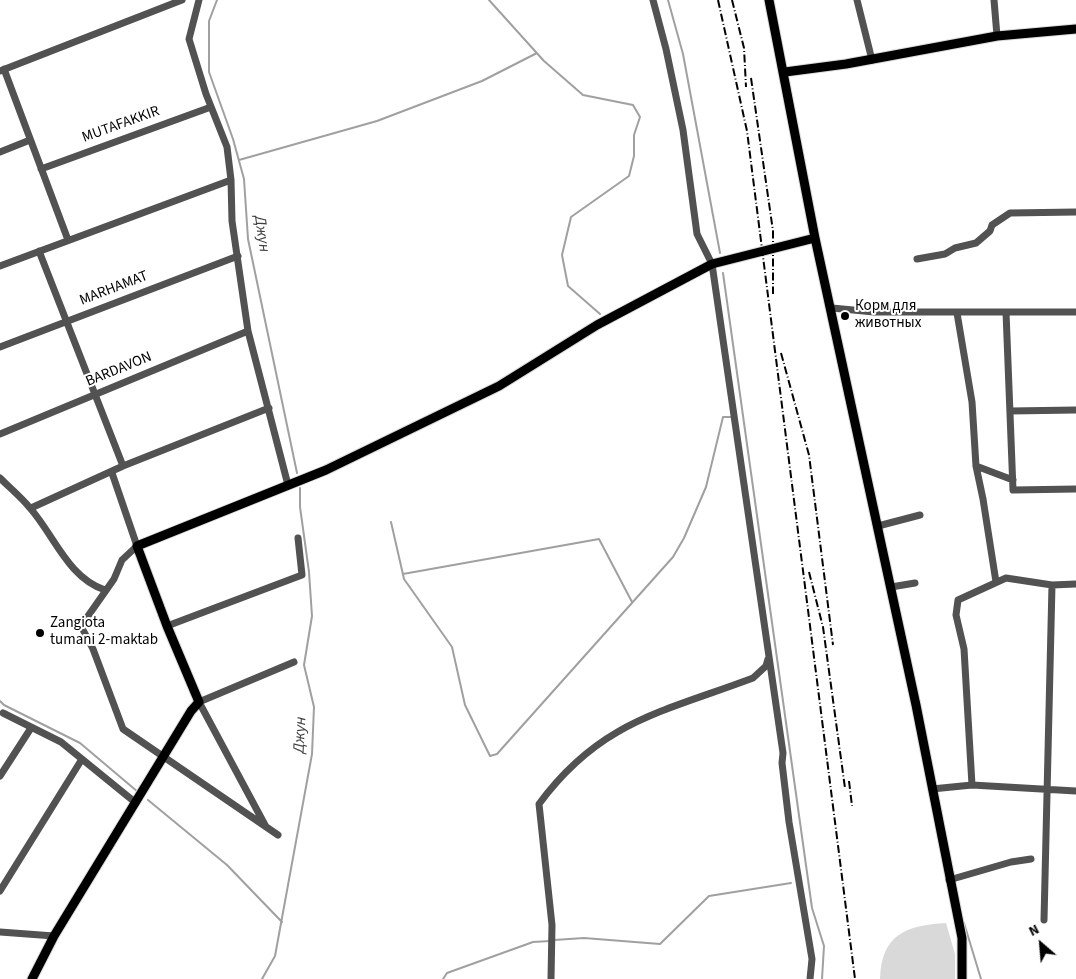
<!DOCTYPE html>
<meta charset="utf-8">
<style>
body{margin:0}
#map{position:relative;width:1076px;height:979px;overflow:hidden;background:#fff;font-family:"Source Sans 3",sans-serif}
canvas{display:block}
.north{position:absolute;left:1016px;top:919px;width:50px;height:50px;-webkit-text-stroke:4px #fff;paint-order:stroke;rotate:333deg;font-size:14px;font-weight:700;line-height:20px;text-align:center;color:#000}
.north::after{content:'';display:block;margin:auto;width:18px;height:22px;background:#000;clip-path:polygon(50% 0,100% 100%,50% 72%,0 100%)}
</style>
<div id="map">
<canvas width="1076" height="979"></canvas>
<div class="north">N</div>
</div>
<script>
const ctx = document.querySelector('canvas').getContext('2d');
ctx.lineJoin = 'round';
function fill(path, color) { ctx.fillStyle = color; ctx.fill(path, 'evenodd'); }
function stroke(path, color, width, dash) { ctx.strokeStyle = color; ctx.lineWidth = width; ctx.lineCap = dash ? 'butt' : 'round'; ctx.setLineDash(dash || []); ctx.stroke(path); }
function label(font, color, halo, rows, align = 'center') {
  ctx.font = font + ' "Source Sans 3",sans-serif'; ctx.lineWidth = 4; ctx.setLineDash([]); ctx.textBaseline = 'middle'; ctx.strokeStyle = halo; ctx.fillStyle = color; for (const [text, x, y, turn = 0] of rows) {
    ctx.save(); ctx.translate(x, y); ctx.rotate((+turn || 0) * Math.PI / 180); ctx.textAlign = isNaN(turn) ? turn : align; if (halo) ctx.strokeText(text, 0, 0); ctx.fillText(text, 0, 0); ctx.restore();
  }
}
const green = new Path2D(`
 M 946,923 L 955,954 L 955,979 L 880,979 C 881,935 906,925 946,923 Z`);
const stream = new Path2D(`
 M 217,0 L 209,21 L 209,72 L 233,139 L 244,179 L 248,239 L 297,473
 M 489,0 L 544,61 L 583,95 L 633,105 L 640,117 L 634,135 L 634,156 L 629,176 L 571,217 L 562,255 L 568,286 L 600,314
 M 668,0 L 683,54 L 720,253
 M 239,160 L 377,121 L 482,81 L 537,53
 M 723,273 L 812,908 L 824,946 L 822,979
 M 391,522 L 404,579 L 452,647 L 465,705 L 490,756 L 497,754 L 673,557 L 684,538 L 706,487 L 723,417 L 731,417
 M 403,574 L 599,539 L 632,602
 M 0,701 L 4,705 L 80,743 L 138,792
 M 148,800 L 227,865 L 282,922
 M 964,923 L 981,979
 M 554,940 L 584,938 L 660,944 L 709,896 L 791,883
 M 262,979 L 275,956 L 312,754 L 314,707 L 304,665 L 312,616 L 309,572 L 300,507 L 300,488
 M 443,979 L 447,973 L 533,942 L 550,941`);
const minor = new Path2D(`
 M 199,0 L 189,39 L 206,94 L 227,147 L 231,180 L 232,221 L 248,331 L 288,485
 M 653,0 L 666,49 L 683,130 L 697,234 L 712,264 L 783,753 L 782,763 L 789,822 L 812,959 L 810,979
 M 857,0 L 872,60
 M 994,0 L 997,36
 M 4,69 L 68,240
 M 0,71 L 182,0
 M 0,152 L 30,140
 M 41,169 L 211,107
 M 39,251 L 123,466
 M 917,259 L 945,254 L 955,248 L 976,243 L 990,231 L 992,225 L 1010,213 L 1076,212
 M 0,266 L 231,180
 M 832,308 L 874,312 L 1076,312
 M 1006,312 L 1013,490 L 1076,489
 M 957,313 L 972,402 L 976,466 L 983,499 L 996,582
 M 0,347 L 238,256
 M 1010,411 L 1076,410
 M 0,434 L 248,331
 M 976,466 L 1013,480
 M 112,473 L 137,546 L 122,560 L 114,579 L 81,626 L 93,649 L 123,729 L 278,835
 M 0,478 C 10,488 21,497 30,508 C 54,535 68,578 105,590
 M 31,508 L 123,466 L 269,408
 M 878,526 L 920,515
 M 891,587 L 915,583
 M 167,626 L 302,575 L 298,538
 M 3,713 L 61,742 L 136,803
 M 0,776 L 31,728
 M 972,785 L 964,649 L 956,615 L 958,600 L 1006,578 L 1052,585 L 1076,584
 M 932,789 L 972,785 L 1076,791
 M 265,825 L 199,702 L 294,662
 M 949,880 L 1011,862 L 1031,859
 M 0,891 L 82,759
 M 1044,920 L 1052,585
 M 0,932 L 54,936
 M 551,979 L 552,925 L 539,804 C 600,721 663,712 753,678 L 766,666 L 768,659`);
const major = new Path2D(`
 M 769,0 L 815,238 L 916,705 L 962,938 L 962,979
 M 785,72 L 846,64 L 997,36 L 1076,29
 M 32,979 L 54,936 L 191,711 L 199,702 L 167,626 L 137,546 L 326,470 L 499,386 L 597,325 L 712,264 L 815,238`);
const rail = new Path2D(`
 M 718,0 L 747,131 L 855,979
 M 732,0 L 744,48 L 746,87
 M 751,78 L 773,231 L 773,294
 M 781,353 L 809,455 L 833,645
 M 809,572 L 823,627 L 845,788
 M 849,781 L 852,806`);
const markers = [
 [845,316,5,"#000"],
 [40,633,5,"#000"]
];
const streetNames = [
 ["MUTAFAKKIR",121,125,-20],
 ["MARHAMAT",114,289,-21],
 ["BARDAVON",119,370,-22]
];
const poiNames = [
 ["Корм для",855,307],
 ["животных",855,324],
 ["Zangiota",50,624],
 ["tumani 2-maktab",50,641]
];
const waterNames = [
 ["Джун",261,234,82],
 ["Джун",301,735,-87]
];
fill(green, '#d9d9d9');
stroke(stream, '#a0a0a0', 2);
stroke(major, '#dbdbdb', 11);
stroke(minor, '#525252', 7);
stroke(major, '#000', 9);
stroke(rail, '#000', 2, [8, 2.5, 1, 2.5]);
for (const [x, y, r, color] of markers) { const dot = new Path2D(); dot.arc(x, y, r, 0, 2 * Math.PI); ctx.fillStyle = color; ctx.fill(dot); stroke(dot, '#fff', 2); }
label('15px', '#000', '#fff', streetNames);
label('15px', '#000', '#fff', poiNames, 'left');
label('italic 16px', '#414141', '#fff', waterNames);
</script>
